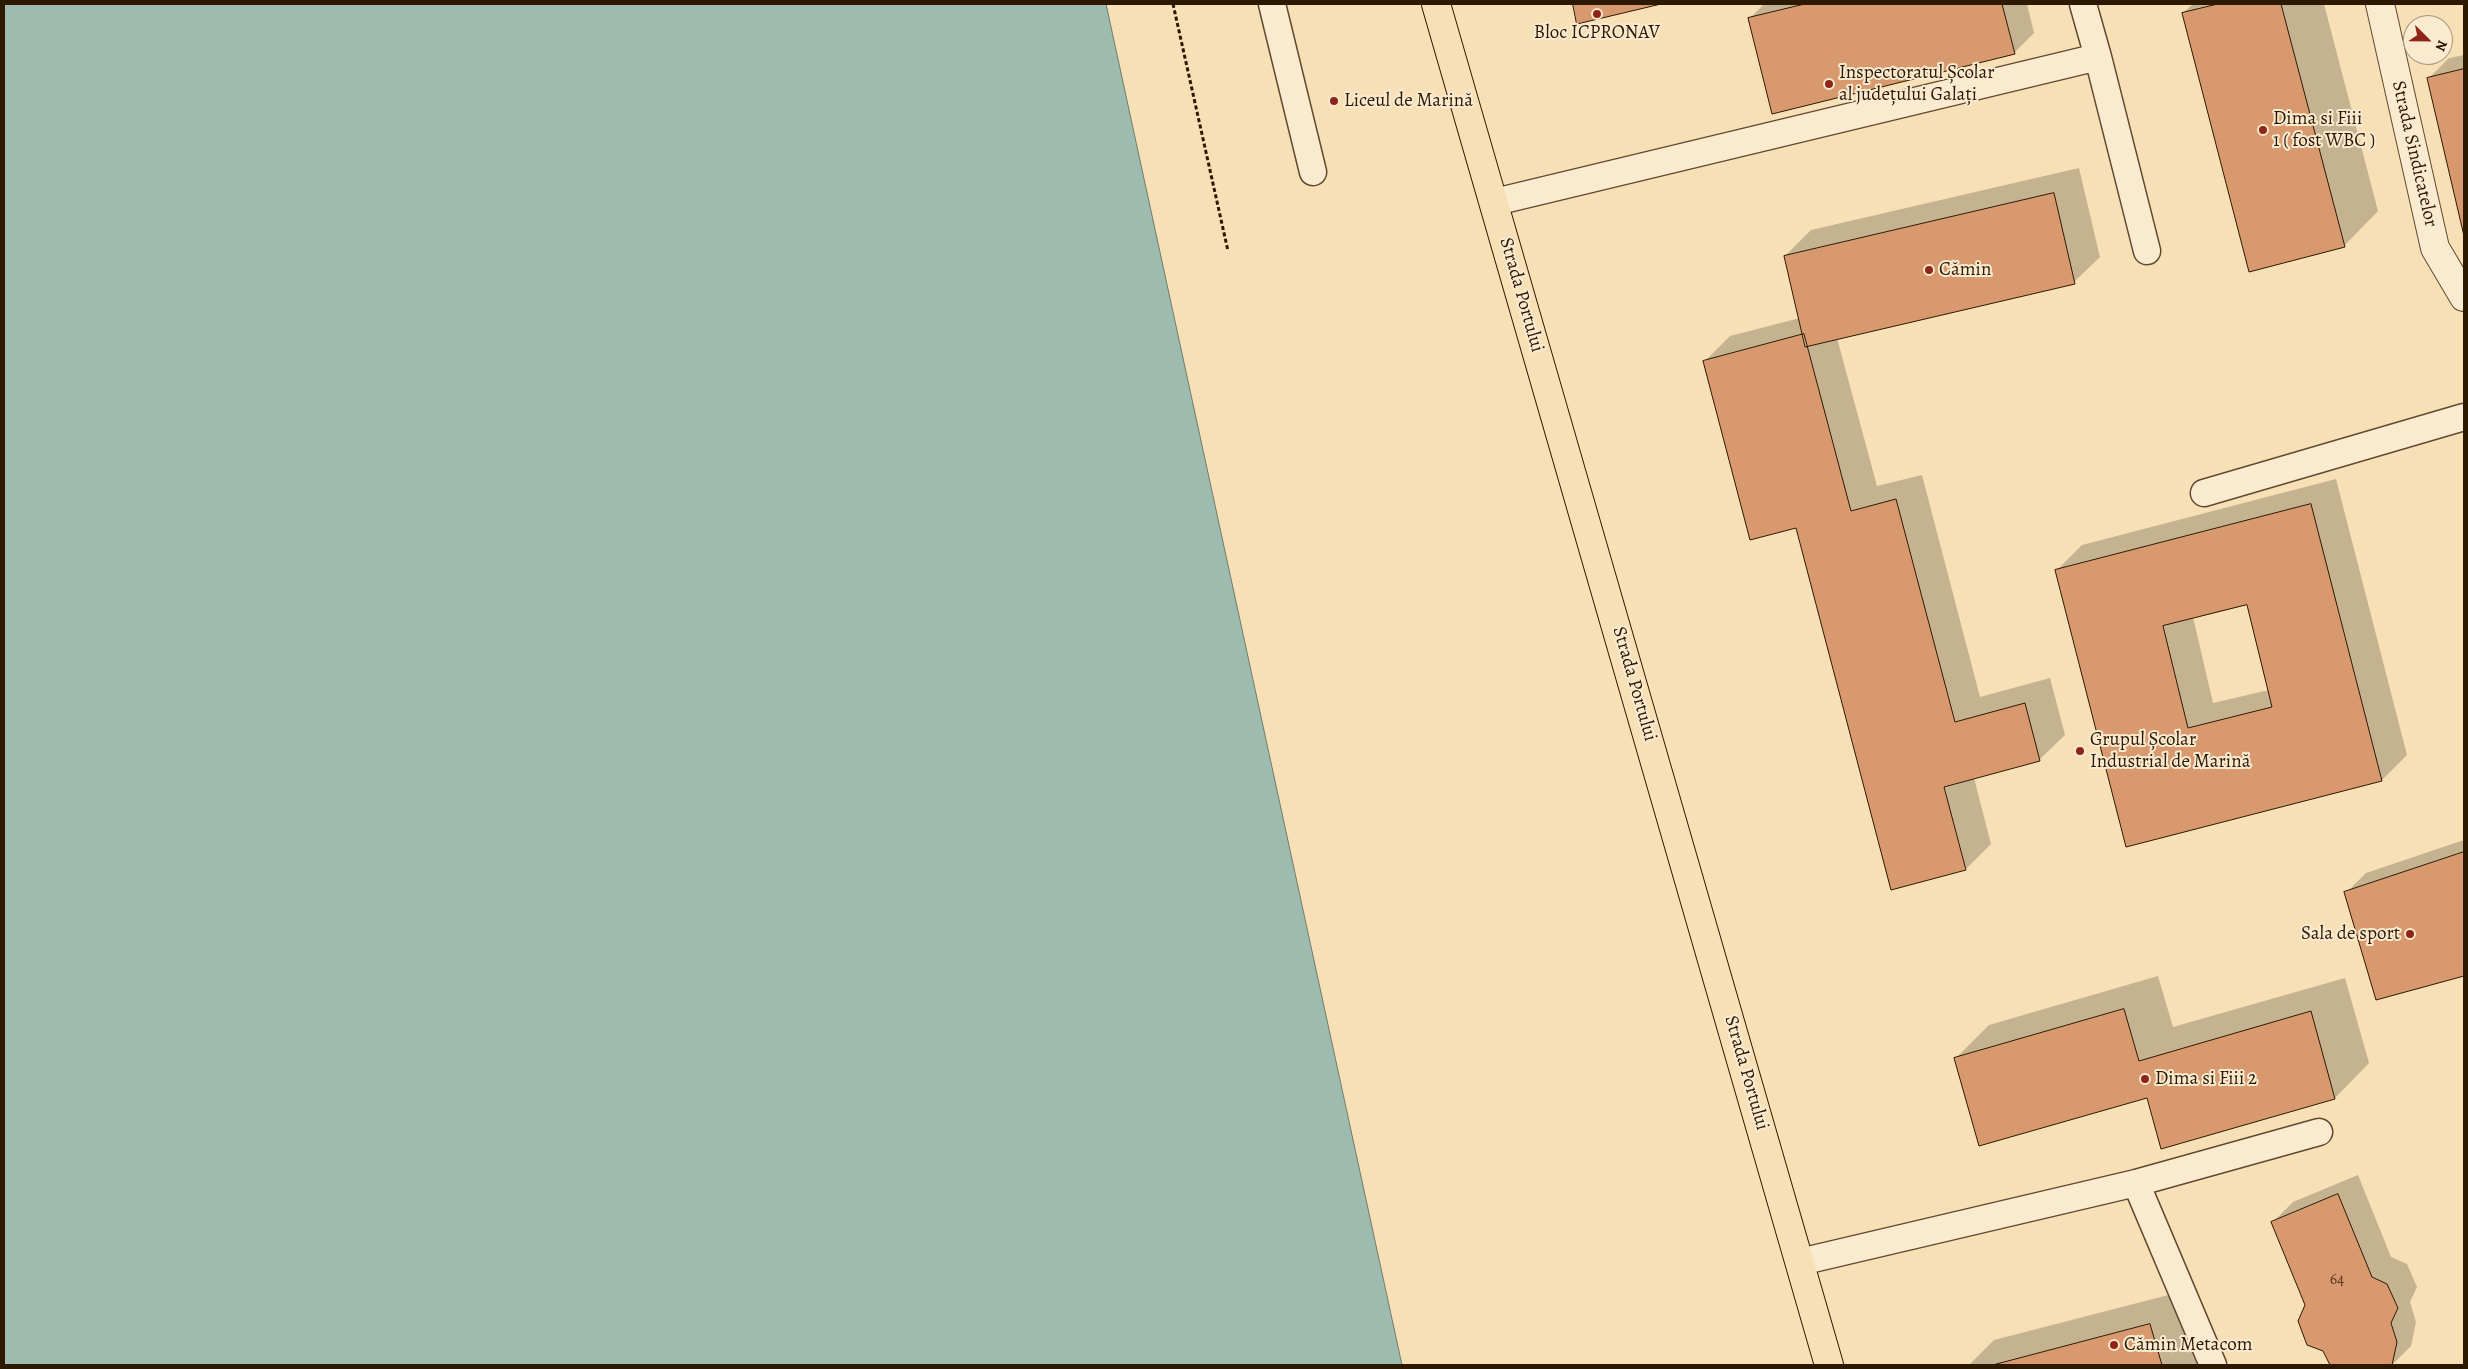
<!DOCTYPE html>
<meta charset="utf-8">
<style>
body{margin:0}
#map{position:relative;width:2468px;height:1369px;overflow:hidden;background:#f7dfb6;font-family:Alegreya,serif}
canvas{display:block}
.frame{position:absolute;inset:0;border:5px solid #2d1902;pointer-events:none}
.north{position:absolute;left:2403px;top:15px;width:50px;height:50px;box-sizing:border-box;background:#faead0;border:1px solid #a8967e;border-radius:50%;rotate:113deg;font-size:14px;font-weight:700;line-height:20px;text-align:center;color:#2d1902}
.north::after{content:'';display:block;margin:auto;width:18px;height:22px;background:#8f2418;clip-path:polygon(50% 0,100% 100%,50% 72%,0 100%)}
</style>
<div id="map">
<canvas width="2468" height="1369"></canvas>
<div class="frame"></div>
<div class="north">N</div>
</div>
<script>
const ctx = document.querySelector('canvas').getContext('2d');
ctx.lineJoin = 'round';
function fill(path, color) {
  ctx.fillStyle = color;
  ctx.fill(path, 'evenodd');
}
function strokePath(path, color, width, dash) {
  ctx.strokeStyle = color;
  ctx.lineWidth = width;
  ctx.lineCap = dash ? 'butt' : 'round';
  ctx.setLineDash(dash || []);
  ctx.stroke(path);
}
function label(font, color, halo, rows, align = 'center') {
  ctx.font = font + ' Alegreya,serif';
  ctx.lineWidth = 4;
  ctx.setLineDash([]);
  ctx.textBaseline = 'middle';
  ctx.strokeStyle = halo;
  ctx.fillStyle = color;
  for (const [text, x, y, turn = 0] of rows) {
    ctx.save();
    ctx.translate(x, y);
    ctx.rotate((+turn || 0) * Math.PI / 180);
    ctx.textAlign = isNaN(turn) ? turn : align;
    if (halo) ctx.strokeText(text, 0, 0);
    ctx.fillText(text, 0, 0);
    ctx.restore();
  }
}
const water = new Path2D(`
 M4,4H1106L1402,1365H4Z`);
fill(water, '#9dbcaf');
strokePath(water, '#707b6a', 1);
fill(new Path2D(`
 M1574,4H1656L1578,22Z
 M1764,4H2027L2034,33L2014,53L1750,18Z
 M2193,4H2324L2378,211L2344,246L2183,13Z
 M2464,55V231L2429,78L2449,58Z
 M2079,168L2100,257L2074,282L1837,338L1877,486L1922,475L1980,697L2050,678L2065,735L2039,760L1974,778L1991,844L1966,869L1797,526L1704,362L1730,336L1800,318L1785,256L1811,230Z
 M2336,479L2407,755L2382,780L2127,846L2057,570L2082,545ZM2248,604L2269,690L2213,703L2193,617Z
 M2464,840V975L2376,998L2346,893L2366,873Z
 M2158,976L2173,1027L2345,978L2369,1063L2335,1098L2148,1096L1955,1059L1989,1025Z
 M2358,1175L2391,1257L2407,1264L2417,1287L2410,1302L2416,1322L2411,1346L2392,1365H2332L2273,1222L2293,1202Z
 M2184,1291L2206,1365H1969L1994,1340Z`), '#0003');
const building = new Path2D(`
 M1573,4H1661L1577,24Z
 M1805,4H2002L2015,54L1772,114L1748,18Z
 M2218,4H2281L2345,247L2249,272L2182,13Z
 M2464,69V236L2427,78Z
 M2054,193L2075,284L1805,347L1784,256Z
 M1804,334L1851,511L1896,499L1955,722L2025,703L2040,761L1944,787L1966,870L1891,890L1796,528L1750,540L1703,361Z
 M2311,504L2382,781L2126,847L2055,570ZM2247,605L2272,707L2188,728L2163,626Z
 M2464,852V976L2376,1000L2344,892Z
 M2124,1009L2139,1061L2311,1011L2335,1099L2161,1149L2147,1098L1979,1146L1954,1058Z
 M2338,1194L2372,1277L2387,1284L2398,1308L2391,1323L2397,1342L2392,1365H2330L2323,1351L2307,1345L2298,1321L2305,1305L2271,1222Z
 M2150,1324L2162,1365H1993Z`);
fill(building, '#d8996e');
strokePath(building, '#2d1902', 1);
const service = new Path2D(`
 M1272,4L1313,172
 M2083,4L2098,57L2147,251
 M1495,202L2098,57
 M2204,493L2464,417
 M2136,1183L2213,1365
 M1800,1262L2136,1183L2319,1132`);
const tertiary = new Path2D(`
 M2380,4L2435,248L2464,297`);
const primary = new Path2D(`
 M1436,4L1829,1365`);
strokePath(service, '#604a2f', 29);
strokePath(tertiary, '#604a2f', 30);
strokePath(primary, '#2d1902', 30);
strokePath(new Path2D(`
 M1173,4L1228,251`), '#2d1902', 3, [4, 2.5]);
strokePath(service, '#faead0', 26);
strokePath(tertiary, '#faead0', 28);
strokePath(primary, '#f7dfb6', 28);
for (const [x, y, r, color] of [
 [1597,14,5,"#8f2418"],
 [1829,84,5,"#8f2418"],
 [1334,101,5,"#8f2418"],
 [2263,130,5,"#8f2418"],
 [1929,270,5,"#8f2418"],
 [2080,751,5,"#8f2418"],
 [2410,934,5,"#8f2418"],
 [2145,1079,5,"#8f2418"],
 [2114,1345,5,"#8f2418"]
]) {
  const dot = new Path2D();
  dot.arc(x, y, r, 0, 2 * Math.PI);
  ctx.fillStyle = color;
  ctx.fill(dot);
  strokePath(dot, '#faead0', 2);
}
label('16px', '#58391d', null, [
 ["64",2337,1280]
]);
label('19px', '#2d1902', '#faead0', [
 ["Bloc ICPRONAV",1597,33,"center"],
 ["Inspectoratul Școlar",1839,73],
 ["al județului Galați",1839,95],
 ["Liceul de Marină",1344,101],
 ["Dima si Fiii",2273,119],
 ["1 ( fost WBC )",2273,141],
 ["Cămin",1939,270],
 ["Grupul Școlar",2090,740],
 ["Industrial de Marină",2090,762],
 ["Sala de sport",2400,934,"right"],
 ["Dima si Fiii 2",2155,1079],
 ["Cămin Metacom",2124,1345]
], 'left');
label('19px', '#2d1902', '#faead0', [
 ["Strada Sindicatelor",2414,154,77],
 ["Strada Portului",1521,295,74],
 ["Strada Portului",1634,684,74],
 ["Strada Portului",1746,1073,74]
]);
</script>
